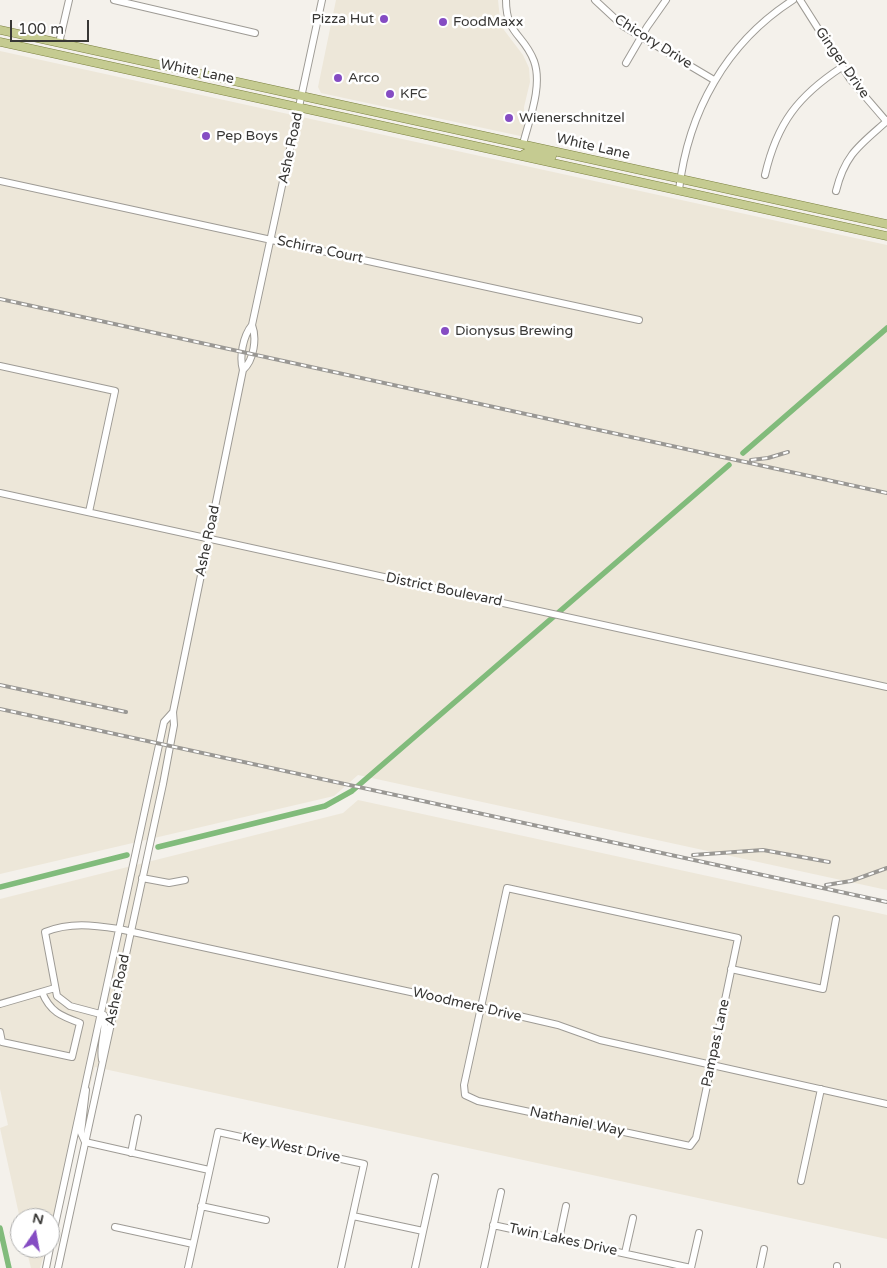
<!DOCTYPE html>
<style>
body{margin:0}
#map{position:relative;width:887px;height:1268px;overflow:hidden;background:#f4f1eb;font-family:"Varela Round",sans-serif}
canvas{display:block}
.north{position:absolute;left:10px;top:1208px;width:50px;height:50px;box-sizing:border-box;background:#fff;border:1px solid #afafae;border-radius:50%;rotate:12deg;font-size:14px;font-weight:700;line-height:20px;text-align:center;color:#383735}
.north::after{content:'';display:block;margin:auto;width:18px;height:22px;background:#854cc3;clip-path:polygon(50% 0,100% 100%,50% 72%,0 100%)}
.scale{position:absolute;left:10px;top:20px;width:79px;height:22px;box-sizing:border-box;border:2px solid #383735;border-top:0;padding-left:6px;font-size:15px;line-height:18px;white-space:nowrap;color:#383735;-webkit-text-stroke:4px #fff;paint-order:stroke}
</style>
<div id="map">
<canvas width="887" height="1268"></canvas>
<div class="north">N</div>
<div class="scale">100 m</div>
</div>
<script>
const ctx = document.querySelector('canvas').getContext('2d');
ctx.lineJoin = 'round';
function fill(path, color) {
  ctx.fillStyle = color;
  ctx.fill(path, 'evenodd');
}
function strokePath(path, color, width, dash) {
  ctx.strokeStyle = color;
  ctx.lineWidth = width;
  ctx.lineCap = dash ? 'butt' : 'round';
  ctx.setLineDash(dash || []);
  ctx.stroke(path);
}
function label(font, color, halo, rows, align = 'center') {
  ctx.font = font + ' "Varela Round",sans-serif';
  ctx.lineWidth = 5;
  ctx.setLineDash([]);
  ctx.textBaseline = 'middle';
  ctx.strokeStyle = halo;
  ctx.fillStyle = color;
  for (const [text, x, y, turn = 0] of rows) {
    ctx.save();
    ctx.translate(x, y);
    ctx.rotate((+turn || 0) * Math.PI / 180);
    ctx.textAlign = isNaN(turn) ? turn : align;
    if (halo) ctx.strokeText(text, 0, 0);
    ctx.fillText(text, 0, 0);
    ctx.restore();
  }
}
fill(new Path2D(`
 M336,0H498L500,19L504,30L523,55L529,68L530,82L524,107L525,137L321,93L318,87Z
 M0,51L887,245V890L358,775L334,796L0,874Z
 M358,800L887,915V1239L95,1067L50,1232V1218L20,1219L0,1128L8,1125L0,1089V899L343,813Z
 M26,1248H46L40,1268H31Z`), '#ede7d9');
strokePath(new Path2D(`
 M743,453L887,328
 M158,847L325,806L352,791L729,465
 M0,887L127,855
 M0,1228L9,1268`), '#81bb7b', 5.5);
const minor = new Path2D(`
 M114,0L255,33
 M506,0C506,35 524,34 534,61C543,86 529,120 523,144
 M595,0L623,26L714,80
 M800,0L850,79L887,122
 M59,43L69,0
 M626,63L647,27L666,0
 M765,175C777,123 798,96 842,67
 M0,181L639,320
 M679,190C688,112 726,43 793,0
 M836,191C845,154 860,145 887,121
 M0,366L115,391L89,512
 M243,370C254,360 257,338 252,325
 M0,493L887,687
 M142,878L169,883L185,880
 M507,888L738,938L696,1138L690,1146L478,1101L465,1095L464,1085Z
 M731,969L823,989L836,919
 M0,1004L55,988
 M0,1032L2,1042L72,1057L80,1023C61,1016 50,1012 42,992
 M102,1060C99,1045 107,1029 104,1015L70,1006L57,996L45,932C70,922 93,925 119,929L480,1007L558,1025L600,1040L887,1104
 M86,1090L81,1133L85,1142L209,1170
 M131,1153L138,1118
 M801,1181L821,1089
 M201,1206L266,1220
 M353,1216L423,1231
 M493,1225L691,1268
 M115,1227L193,1244
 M559,1239L566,1206
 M50,1248L164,722L173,712
 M625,1253L633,1218
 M46,1268L50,1248
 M58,1268L163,784L174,725L173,712L243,370C239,357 243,336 252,325L322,0
 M188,1268L218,1132L364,1164L341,1268
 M415,1268L435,1177
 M484,1268L501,1192
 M691,1268L699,1233
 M760,1268L764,1249
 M837,1268V1266`);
const major = new Path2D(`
 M0,30L887,224
 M0,42L887,236
 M524,154L528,152L552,156`);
strokePath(minor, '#9e9b95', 8);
strokePath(major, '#7b8041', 9);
strokePath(minor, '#fff', 6);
strokePath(major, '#c5cb91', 8);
const rail = new Path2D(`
 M0,299L887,493
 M751,460L768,458L788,452
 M0,685L126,712
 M0,709L887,902
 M693,855L763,850L829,862
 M826,885L851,881L887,868`);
strokePath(rail, '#9a9894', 4);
strokePath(rail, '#fff', 2, [5.5]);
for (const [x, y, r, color] of [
 [384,19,5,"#854cc3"],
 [443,22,5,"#854cc3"],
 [338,78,5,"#854cc3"],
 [390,94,5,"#854cc3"],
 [509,118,5,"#854cc3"],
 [206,136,5,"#854cc3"],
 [445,331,5,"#854cc3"]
]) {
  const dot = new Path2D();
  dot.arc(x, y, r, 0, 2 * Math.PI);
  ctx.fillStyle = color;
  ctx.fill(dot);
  strokePath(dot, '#fff', 2);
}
label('14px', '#383735', '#fff', [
 ["Pizza Hut",374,19,"right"],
 ["FoodMaxx",453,22],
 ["Arco",348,78],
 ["KFC",400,94],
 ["Wienerschnitzel",519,118],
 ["Pep Boys",216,136],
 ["Dionysus Brewing",455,331]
], 'left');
label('14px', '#383735', '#fff', [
 ["Chicory Drive",653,42,32],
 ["Ginger Drive",842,63,55],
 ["White Lane",197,72,12],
 ["White Lane",593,147,13],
 ["Ashe Road",291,148,-78],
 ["Schirra Court",320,250,12],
 ["Ashe Road",208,541,-78],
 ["District Boulevard",444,590,12],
 ["Ashe Road",118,990,-78],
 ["Woodmere Drive",467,1005,13],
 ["Pampas Lane",716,1043,-78],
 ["Nathaniel Way",577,1122,12],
 ["Key West Drive",291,1148,12],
 ["Twin Lakes Drive",563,1240,12]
]);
</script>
